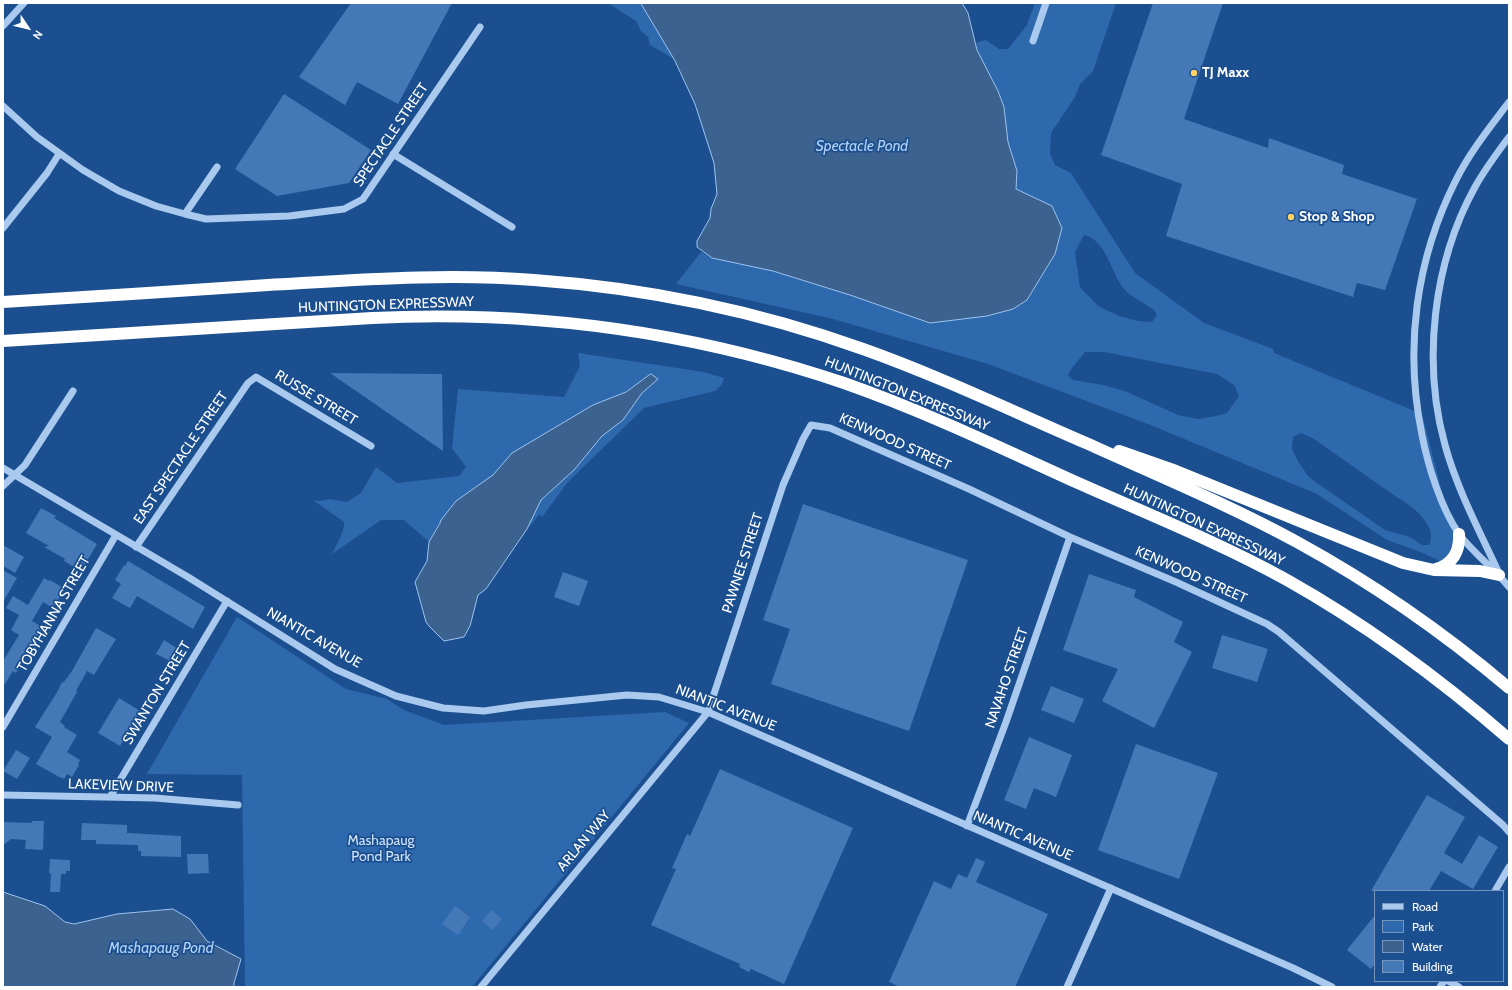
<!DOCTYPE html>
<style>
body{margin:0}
#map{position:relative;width:1512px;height:990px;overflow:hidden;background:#1b4f8f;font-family:Cabin,sans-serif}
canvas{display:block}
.frame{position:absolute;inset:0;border:4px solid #fff;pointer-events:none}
.legend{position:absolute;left:1374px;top:890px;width:130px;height:92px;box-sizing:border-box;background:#1b4f8f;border:1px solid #7695bc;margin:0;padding:5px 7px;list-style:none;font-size:12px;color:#fff}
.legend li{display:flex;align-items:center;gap:8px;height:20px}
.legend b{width:20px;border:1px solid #7695bc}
.north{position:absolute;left:8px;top:8px;width:40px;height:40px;-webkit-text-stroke:3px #1b4f8f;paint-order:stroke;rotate:125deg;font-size:11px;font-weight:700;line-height:16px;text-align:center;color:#fff}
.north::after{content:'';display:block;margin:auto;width:14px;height:18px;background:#fff;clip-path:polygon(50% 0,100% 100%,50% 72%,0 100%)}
</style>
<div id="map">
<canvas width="1512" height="990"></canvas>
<div class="frame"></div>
<ul class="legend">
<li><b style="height:5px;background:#a9c9ee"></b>Road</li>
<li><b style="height:11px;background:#2e69ad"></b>Park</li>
<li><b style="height:11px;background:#3c6290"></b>Water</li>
<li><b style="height:11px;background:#4478b7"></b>Building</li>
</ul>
<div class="north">N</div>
</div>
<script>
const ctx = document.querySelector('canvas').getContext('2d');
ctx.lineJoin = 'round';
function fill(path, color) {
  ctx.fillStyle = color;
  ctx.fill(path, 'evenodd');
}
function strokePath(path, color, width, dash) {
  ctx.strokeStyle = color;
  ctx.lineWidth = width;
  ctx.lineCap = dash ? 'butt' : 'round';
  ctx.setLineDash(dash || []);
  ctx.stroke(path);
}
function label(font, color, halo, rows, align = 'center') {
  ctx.font = font + ' Cabin,sans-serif';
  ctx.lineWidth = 3.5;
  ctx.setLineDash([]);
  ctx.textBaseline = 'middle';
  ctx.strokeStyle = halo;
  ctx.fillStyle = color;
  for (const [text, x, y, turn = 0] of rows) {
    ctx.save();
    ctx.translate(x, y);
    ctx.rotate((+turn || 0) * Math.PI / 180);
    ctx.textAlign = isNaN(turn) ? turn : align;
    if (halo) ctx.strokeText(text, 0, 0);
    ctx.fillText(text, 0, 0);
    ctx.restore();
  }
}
fill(new Path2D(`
 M608,3H641L674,59L650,45L648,37L641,31L636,21Z
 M1035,3H1116L1093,71L1080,84L1075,97L1051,133L1050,154L1055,165L1071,173L1135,273L1204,323L1273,349L1274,353L1422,414L1445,504L1466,542C1462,555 1461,560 1448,565L1423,553L1387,540L1317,494L1153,426L988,364L833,319L676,284L701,252L712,258L773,271L850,295L1027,300L1055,254L1062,228L1052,206L1016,189L1017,171L1008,142L1004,107L998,91L977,50L976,43L986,40L999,49H1008L1027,25ZM1084,235C1107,240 1110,272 1124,289C1130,296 1146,304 1154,310L1157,315L1152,322L1138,321L1119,316L1098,306L1080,287L1075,252ZM1085,352H1104L1217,374L1234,385L1239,396L1227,413L1216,416L1198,419L1178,415L1125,391L1103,385L1073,380L1068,375L1072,368ZM1301,433L1314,439L1398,498C1412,505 1439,527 1429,545H1422L1410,537L1385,530L1317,483L1308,476L1298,461L1292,449L1293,437Z
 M578,353L704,372L724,378L722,384L715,391L644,408L567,483L542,517L540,514L527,529L541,500L574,470L602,436L623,420L642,392L658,379L650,374L626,392L593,405L512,453L493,475L456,501L440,524L439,523L429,542L404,520H381L332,554C335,547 346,529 344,522L313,500L320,501L330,499L347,502L361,493L376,467L397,483L459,476L466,467L452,448L458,389L564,397L580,366Z
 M237,617L346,689L387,699L404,710L444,725L665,712L689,723L472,987H245L242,775L147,774Z`), '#2e69ad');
const water = new Path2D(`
 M641,3H962L968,13L977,50L998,91L1004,107L1008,142L1017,171L1016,189L1052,206L1062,228L1055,254L1027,300L1013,309L987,316L930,323L850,295L773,271L712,258L697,247V241L710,218L711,209L717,194L714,163L695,104L675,61Z
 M651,374L658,379L642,393L623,420L602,436L574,470L541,500L527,529L486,589L478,595L470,626L464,637L444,641L430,627L426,622L415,582L427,561L429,542L440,523L441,520L456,501L493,475L512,453L593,405L626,392Z
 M3,892L45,906L65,922L74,924L117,914L173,909L190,919L207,941L241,959L234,983V987H3Z`);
fill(water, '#3c6290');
strokePath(water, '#9cc4f0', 1);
fill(new Path2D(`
 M351,3H452L398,104L357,82L345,105L299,77Z
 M1153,3H1223L1184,119L1268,148L1269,138L1344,165L1342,174L1417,199L1385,290L1357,283L1353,297L1166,236L1182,184L1101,155Z
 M284,94L371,150L349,183L277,196L235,169Z
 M330,373L442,374L443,451Z
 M803,504L968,560L909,731L771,684L790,629L763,620Z
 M41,508L56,516L54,518L97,544L81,571L64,561L65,559L44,547L49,546L26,533Z
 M3,545L24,557L15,573L3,566Z
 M128,561L205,607L193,629L137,596L130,608L112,598L121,584L115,580L124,565L125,566Z
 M3,570L17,578L3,602Z
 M563,572L588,581L579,606L554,597Z
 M1089,574L1136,590L1134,597L1183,622L1174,642L1192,652L1154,728L1102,701L1118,669L1063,650Z
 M44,578L49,581L50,580L65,589L53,608L43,602L32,621L44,628L16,673L13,671L3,687V661L19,635L11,630L19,615L6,608L13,596L28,605Z
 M96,628L116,639L94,675L87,671L76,691L77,692L60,722L65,726L64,727L77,735L67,752L80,760L78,764L79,765L72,777L67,774L64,779L61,777V778L36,764L52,737L35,727L56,694L62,682L63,683L72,671Z
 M1222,635L1268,649L1257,682L1212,668Z
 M164,640L183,652L177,664L156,654Z
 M1051,686L1084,699L1074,723L1041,710Z
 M119,698L140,711L120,746L98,733Z
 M1029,737L1072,755L1056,797L1034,788L1026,809L1004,800Z
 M1136,744L1218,773L1179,879L1098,850Z
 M16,750L30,758L17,779L3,771Z
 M720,769L853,828L784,984L751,969L749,972L739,967L740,964L651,925L676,869L672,868L687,834L690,836Z
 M1427,795L1465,817L1444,853L1462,864L1479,835L1498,847L1473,889L1441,871L1429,891H1371Z
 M32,821H44L43,850L25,849L26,840L11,839L3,845V822L32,823Z
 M82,823L127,825V833L181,836V857L141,856V851H138V845L96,844V840H81Z
 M187,854H208L209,873L188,874Z
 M976,858L985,862L976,882L1048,914L1015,987H900L889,982L934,881L951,889L958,874L967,878Z
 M50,859L70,860V871H66V874H61L60,892H50L51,874L49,873Z
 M455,906L470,917L458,935L442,924Z
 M491,910L502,919L493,930L482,921Z
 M1375,915V964L1371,969L1347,950Z`), '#4478b7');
strokePath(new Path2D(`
 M3,26L24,3
 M1033,41L1046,3
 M1509,102C1490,127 1470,152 1456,180C1416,259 1404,348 1422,435C1428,466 1441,508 1459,534C1473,553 1494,568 1509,587
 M3,106L37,137L83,170L119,191L156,206L185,214L206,219L289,216L344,209L363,199L480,27
 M393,154L512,227
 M185,214L217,167
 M3,228L47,173L59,154
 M3,468L188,577L335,669L396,696L443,708L484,711L526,705L627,695L659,697L708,712L1293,968L1332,987
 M3,486L25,465L73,391
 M136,547L248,383L256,377L371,446
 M1498,571C1479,530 1457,489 1445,445C1422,362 1433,263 1475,187C1485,169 1497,153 1509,137
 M3,727L116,535
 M3,795L155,798L238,805
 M110,797L227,601
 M967,826L1006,722L1070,537
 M1495,891L1509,867
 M1448,981L1459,987
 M481,987L708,712L783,485L803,439L811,425L830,428L969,489L1070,537L1176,582L1267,624L1279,632L1503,825L1509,832
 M1067,987L1111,888
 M1440,987L1444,981`), '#a9c9ee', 7);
strokePath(new Path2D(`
 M3,302C91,297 180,291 268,285C357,280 445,273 534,280C646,288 757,311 863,349C939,376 1012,411 1086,443C1157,475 1229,505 1297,542C1372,583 1444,633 1509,688
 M3,341L372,318C534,310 690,331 844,383C924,411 1001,448 1078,483C1148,514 1220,543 1287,580C1367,625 1440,679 1509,739
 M1119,451L1176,471L1403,563L1434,570L1480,571L1499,575
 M1436,569C1453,564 1460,551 1459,534`), '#fff', 12);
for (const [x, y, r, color] of [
 [1194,73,4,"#ffd166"],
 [1291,217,4,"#ffd166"]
]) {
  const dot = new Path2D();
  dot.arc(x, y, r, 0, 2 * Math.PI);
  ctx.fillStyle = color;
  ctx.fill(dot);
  strokePath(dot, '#1b4f8f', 1.5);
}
label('bold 14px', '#fff', '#1b4f8f', [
 ["TJ Maxx",1202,73],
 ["Stop & Shop",1299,217]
], 'left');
label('14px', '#fff', '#1b4f8f', [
 ["SPECTACLE STREET",391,135,-56],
 ["HUNTINGTON EXPRESSWAY",386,305,-2],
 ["HUNTINGTON EXPRESSWAY",907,394,22],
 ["RUSSE STREET",316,398,31],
 ["KENWOOD STREET",895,442,24],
 ["EAST SPECTACLE STREET",181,458,-56],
 ["HUNTINGTON EXPRESSWAY",1204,525,25],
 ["PAWNEE STREET",743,563,-72],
 ["KENWOOD STREET",1191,575,24],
 ["TOBYHANNA STREET",54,614,-60],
 ["NIANTIC AVENUE",314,638,30],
 ["NAVAHO STREET",1007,678,-71],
 ["SWANTON STREET",157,693,-59],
 ["NIANTIC AVENUE",726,708,21],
 ["LAKEVIEW DRIVE",121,786,2],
 ["NIANTIC AVENUE",1023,836,23],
 ["ARLAN WAY",584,841,-50]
]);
label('14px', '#cfe3fa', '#1b4f8f', [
 ["Mashapaug",381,841],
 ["Pond Park",381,857]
]);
label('italic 15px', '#b5d3f5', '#1b4f8f', [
 ["Spectacle Pond",862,147],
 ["Mashapaug Pond",161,949]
]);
</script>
